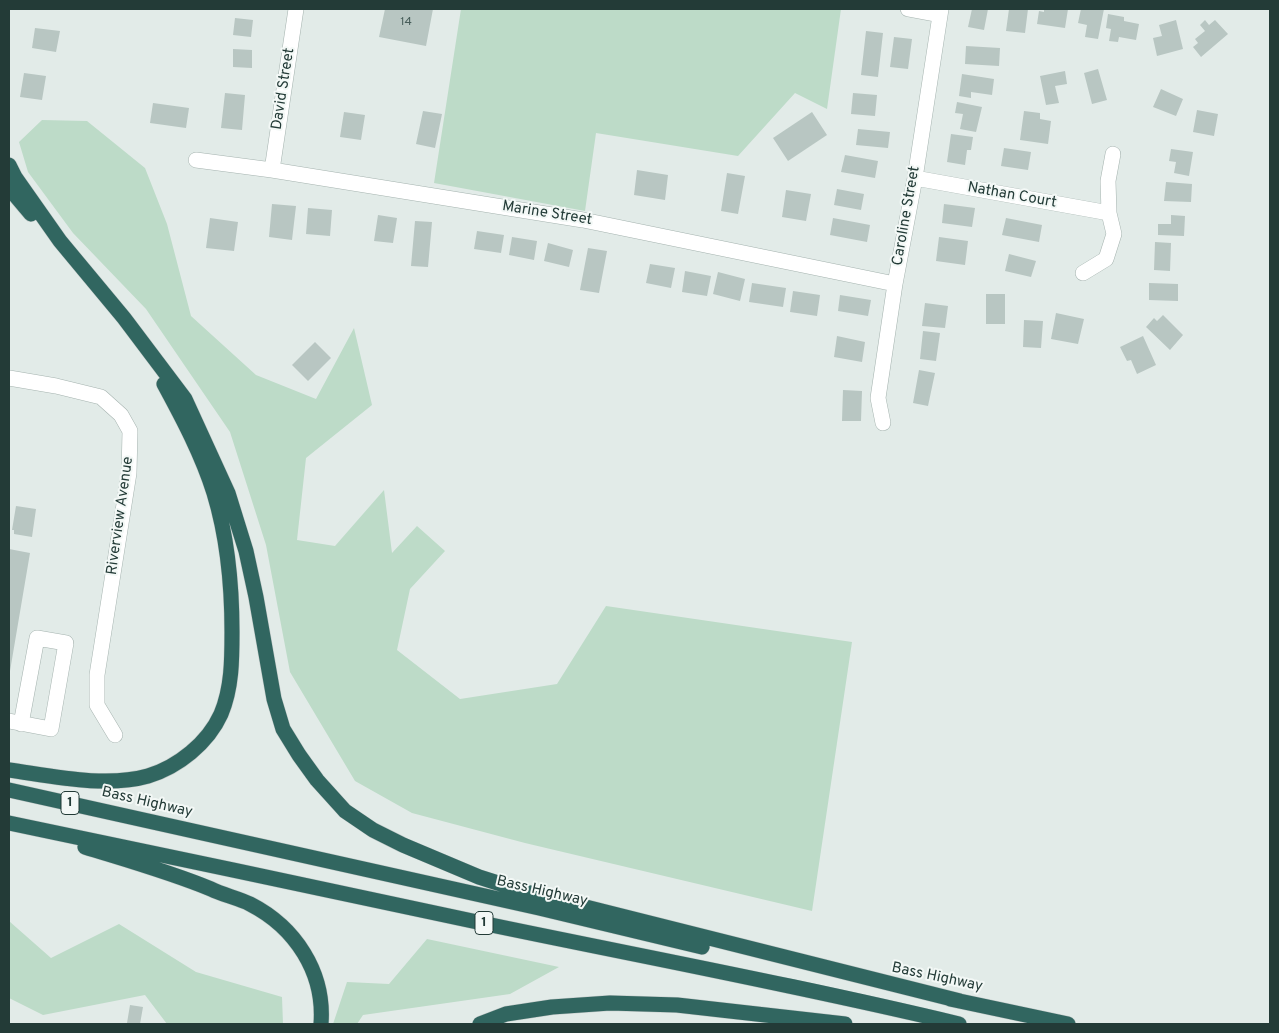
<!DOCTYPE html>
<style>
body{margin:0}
#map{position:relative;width:1279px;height:1033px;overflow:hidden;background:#e2ebe8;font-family:Overpass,sans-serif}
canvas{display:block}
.frame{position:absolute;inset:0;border:10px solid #233b37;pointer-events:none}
</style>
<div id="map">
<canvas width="1279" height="1033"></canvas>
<div class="frame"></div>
</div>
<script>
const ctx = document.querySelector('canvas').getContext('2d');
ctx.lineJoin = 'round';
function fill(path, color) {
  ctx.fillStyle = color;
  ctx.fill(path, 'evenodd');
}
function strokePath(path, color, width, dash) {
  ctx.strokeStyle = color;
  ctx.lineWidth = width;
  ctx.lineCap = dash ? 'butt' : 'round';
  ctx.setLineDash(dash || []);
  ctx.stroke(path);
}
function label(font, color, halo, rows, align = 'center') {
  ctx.font = font + ' Overpass,sans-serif';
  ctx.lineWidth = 4;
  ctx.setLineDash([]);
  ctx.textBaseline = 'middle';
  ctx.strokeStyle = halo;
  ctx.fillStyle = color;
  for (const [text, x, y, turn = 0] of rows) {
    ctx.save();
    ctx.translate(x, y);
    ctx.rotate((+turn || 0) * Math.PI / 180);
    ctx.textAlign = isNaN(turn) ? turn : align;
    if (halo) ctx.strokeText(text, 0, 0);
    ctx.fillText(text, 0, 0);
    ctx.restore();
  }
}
fill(new Path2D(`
 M461,9H841L827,109L795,93L738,156L596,133L585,211L434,183Z
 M42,120L87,121L145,168L167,224L191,316L256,375L316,399L354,328L372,405L306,458L297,540L335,546L384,490L392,553L417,526L445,551L410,589L397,650L460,699L557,684L606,606L852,642L812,911L525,843L412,813L355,781L290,672L266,545L230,432L146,309L73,233L28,172L19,142Z
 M9,921L51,958L119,924L196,972L282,997L283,1024H167L145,995L43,1015L9,998Z
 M427,939L559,967L510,994L363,1015L357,1024H333L347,982L389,984Z`), '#bddbc8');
fill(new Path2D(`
 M385,9H433L426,46L379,37Z
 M972,9H988L984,30L968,27Z
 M1009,9H1028L1025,33L1006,31Z
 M1044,9H1068L1065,28L1037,24L1039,11L1044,12Z
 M1081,9H1104L1098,39L1085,37L1087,25L1078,23Z
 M1108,14L1124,17V21L1139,24L1136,40L1119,37L1118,42L1109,41L1111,29L1106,28Z
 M235,18L253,20L251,37L233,35Z
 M1176,20L1183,49L1157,56L1153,38L1162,36L1159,25Z
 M1205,20L1209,25L1215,20L1228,34L1201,57L1193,47L1198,43L1195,39L1205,31L1200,25Z
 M35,28L60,31L56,52L32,48Z
 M866,31L883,33L878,77L861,75Z
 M894,37L912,39L908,69L890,67Z
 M966,46L1000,48L999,66L965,64Z
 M233,49L252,50V68L233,67Z
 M1098,69L1107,100L1092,104L1084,73Z
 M1065,71L1067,84L1055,86L1059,103L1046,105L1040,76Z
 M24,73L46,76L42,100L20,97Z
 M962,74L994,79L992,95L971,92V98L959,96Z
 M1161,89L1183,99L1176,116L1153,107Z
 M225,93L245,95L242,130L221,128Z
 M853,93L877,95L875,116L851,114Z
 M957,102L982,107L976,132L960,129L963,114L955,113Z
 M153,103L189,108L186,128L150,123Z
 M1197,110L1218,114L1214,136L1193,132Z
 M423,111L442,114L435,148L416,144Z
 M1024,111L1040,113V119L1051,121L1048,144L1020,140Z
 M344,112L365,115L361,140L340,137Z
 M812,112L827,135L788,161L773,138Z
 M858,129L890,132L888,148L856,145Z
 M951,134L973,137L971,150H967L965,165L947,162Z
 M1004,148L1031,152L1028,170L1001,166Z
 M1171,149L1193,152L1189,176L1174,173L1176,162L1169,161Z
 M845,155L878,161L875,178L841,172Z
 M637,170L668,175L665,200L634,195Z
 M727,173L745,176L738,214L721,211Z
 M1166,182L1192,184L1191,202L1164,201Z
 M837,189L864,194L861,210L834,205Z
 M786,190L811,194L806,221L782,217Z
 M272,204L296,206L292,240L269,237Z
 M944,204L975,208L972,227L942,223Z
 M308,208L332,210L330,236L306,234Z
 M378,215L397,218L393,243L374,241Z
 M1171,215L1185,216L1184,236L1158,235V224H1171Z
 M210,218L238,222L234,251L206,248Z
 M833,218L870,225L867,242L830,235Z
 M1006,218L1042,225L1039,242L1002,235Z
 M415,221L432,222L428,267L411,266Z
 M477,231L504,235L501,253L474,249Z
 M512,237L537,241L534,260L509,255Z
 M939,237L968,241L965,265L936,261Z
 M1155,242L1171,243L1170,271L1154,270Z
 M548,243L573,250L569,267L544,261Z
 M588,248L607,251L599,293L580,290Z
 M1009,254L1036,261L1031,277L1005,271Z
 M650,264L675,268L671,288L646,283Z
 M685,271L711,276L707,296L682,292Z
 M718,272L745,279L740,301L713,294Z
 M752,283L786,288L783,307L749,302Z
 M1149,283L1178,284V301L1149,300Z
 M793,291L820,295L817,316L790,312Z
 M986,294H1005V324H986Z
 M840,295L871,300L868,316L838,311Z
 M925,303L948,306L945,328L922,326Z
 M1056,313L1084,319L1078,344L1051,339Z
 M1163,315L1183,335L1170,350L1146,327L1154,318L1157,321Z
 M1024,320L1043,321L1041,348L1023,347Z
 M923,331L940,333L936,361L920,359Z
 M837,336L865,342L862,362L834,357Z
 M1143,336L1156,365L1137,374L1131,360L1127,361L1120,347Z
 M315,342L331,358L308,381L292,365Z
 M919,370L935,373L928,406L913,403Z
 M843,390L862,391L861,421H842Z
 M16,506L36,509L32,537L14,534V530H12Z
 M9,549L30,553L10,671H9Z
 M130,1005L143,1007L140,1024L127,1023Z`), '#b8c6c2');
const minor = new Path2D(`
 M908,9L940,15
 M196,160L272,170L583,220L895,284
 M272,170L296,9
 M915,178L1109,213
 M1083,273L1106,259L1114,234L1109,213L1108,181L1113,154
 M9,378L56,386L101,397L121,415L130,431L129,473L97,675V705L115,735
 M883,423L878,398L895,284L915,178L941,9
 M9,721L51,729L66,643L37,638L21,724`);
const highway = new Path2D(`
 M9,165L15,177L60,241L124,318L185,399L228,493L246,551L256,597L274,699L283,729L299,755L317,780L345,811L373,830L403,845L479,877L526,892L960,1001
 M9,188L31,214
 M9,770C52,776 106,788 148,776C178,767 208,743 221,714C232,688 232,659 232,632C232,584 228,539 214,493C202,455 183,419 164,384
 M9,790L539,908L702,947
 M9,823C172,856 333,892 496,926C650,958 805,987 959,1024
 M85,847C127,860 170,872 211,889C223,895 238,898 250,904C295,927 325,972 321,1024
 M950,999L1068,1024
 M480,1024L506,1014L552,1007L610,1003L677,1005L845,1024`);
strokePath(minor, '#a5b3af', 16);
strokePath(highway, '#c1c8c7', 16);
strokePath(minor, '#fff', 15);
strokePath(highway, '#316660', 15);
label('12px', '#485e5a', null, [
 ["14",406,23]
]);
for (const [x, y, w] of [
 [70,803,18],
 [484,923,18]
]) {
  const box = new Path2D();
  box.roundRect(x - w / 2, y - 11.5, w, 23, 4);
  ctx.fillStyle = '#f3f8f6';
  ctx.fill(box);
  strokePath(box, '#233b37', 1);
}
label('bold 14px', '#233b37', null, [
 ["1",70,803],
 ["1",484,923]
]);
label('15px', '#233b37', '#f3f8f6', [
 ["David Street",284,89,-81],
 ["Nathan Court",1012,196,10],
 ["Marine Street",547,214,9],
 ["Caroline Street",907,216,-80],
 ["Riverview Avenue",121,516,-82],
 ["Bass Highway",147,803,13],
 ["Bass Highway",542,892,13],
 ["Bass Highway",937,978,12]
]);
</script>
